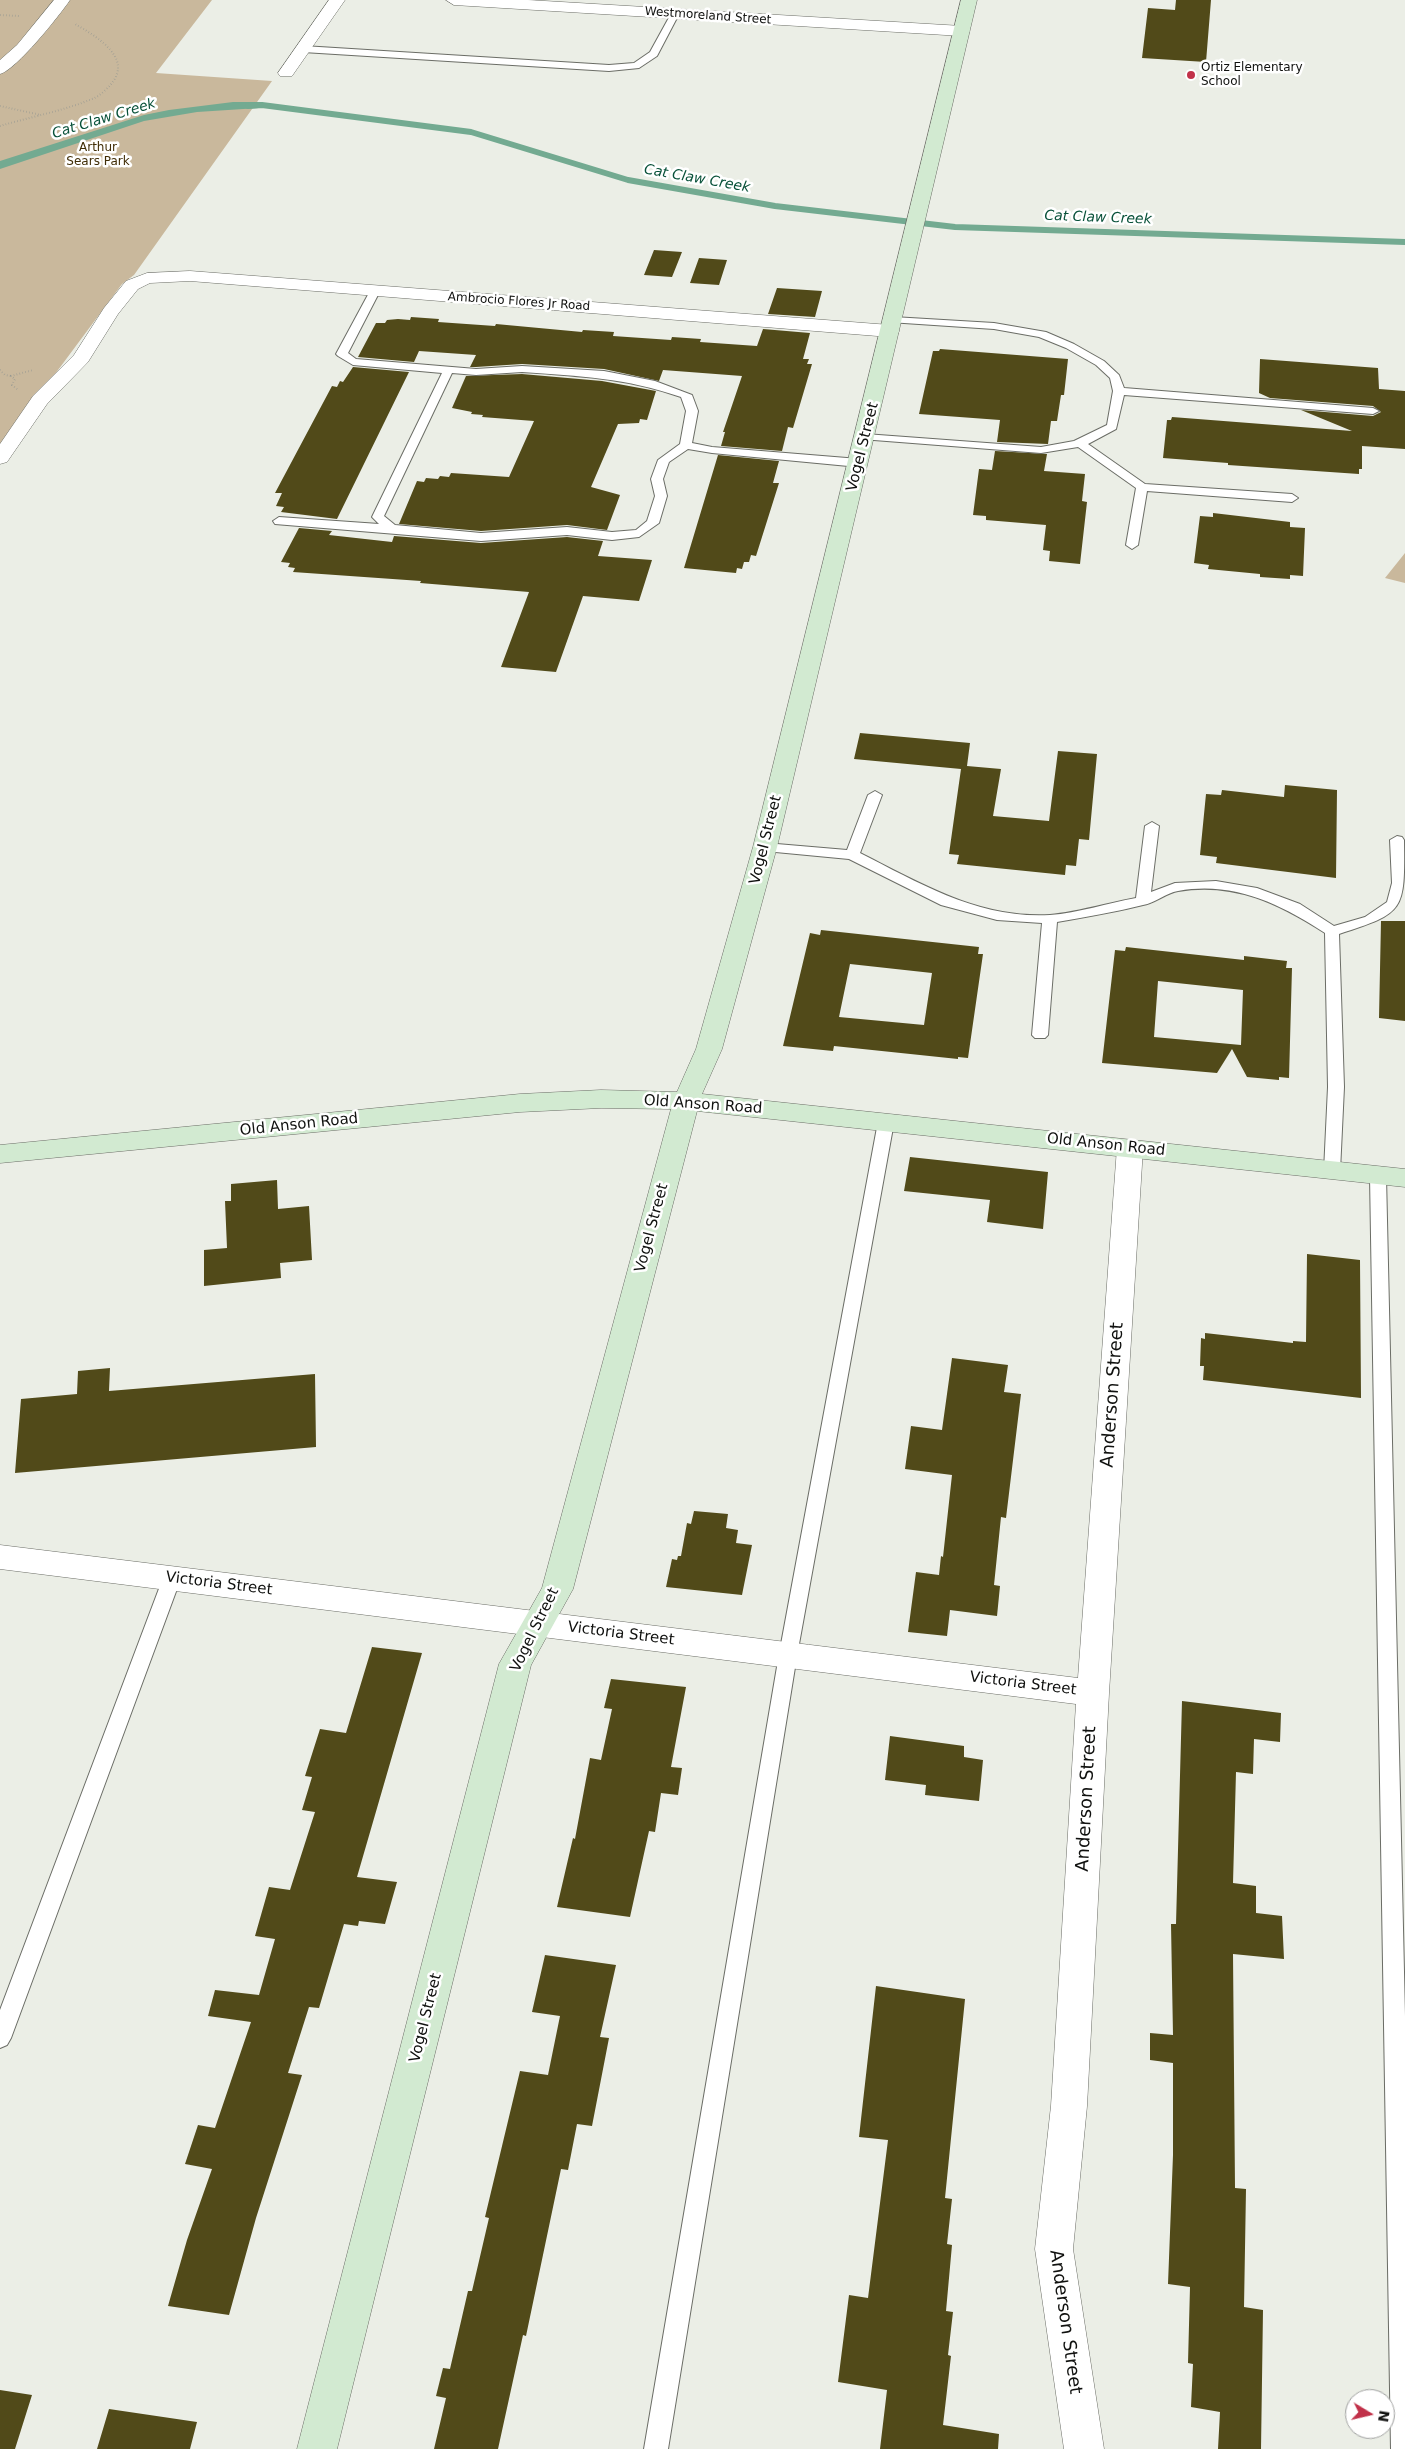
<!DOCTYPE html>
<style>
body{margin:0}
#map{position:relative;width:1405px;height:2449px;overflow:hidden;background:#ebeee6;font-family:"DejaVu Sans",sans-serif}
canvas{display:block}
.north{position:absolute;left:1345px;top:2389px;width:50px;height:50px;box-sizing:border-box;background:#fff;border:1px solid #9fa09f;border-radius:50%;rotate:99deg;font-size:14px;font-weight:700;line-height:20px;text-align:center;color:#10110f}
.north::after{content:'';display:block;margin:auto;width:18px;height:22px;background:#c13149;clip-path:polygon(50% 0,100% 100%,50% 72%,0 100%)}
</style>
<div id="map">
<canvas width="1405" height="2449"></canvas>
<div class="north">N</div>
</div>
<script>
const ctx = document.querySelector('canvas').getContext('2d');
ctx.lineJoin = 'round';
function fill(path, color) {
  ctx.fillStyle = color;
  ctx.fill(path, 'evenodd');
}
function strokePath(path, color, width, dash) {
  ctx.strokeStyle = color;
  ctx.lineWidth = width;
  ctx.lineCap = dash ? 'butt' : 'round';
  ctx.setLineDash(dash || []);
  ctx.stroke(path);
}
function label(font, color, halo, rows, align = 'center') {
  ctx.font = font + ' "DejaVu Sans",sans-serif';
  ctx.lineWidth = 5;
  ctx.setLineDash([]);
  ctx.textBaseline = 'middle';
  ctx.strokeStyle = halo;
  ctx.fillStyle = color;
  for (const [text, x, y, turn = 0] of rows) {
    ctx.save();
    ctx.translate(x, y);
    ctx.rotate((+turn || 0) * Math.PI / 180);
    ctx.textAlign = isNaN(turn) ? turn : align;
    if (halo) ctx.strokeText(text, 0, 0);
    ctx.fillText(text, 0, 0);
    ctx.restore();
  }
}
fill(new Path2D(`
 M0,0H212L156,73L272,81L134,275L122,284L0,448Z
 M1405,553V583L1385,578Z`), '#c9b89c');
fill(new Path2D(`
 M233,102H263L259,108L197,112L144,121L0,169V161L144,115L169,110Z`), '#73aa91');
strokePath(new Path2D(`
 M248,106L262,105L471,132L628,180L775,206L955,227L1405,242`), '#73aa91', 6);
fill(new Path2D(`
 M1176,0H1211L1206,62L1142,58L1148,8L1175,10Z
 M654,250L682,252L672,277L644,275Z
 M699,258L727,260L719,285L690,283Z
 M777,288L822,291L815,317L768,314Z
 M411,317L439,319L438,322L495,326L496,324L582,332L583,330L614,332L613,336L671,340L672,337L701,339L700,342L757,346L763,329L810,333L803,359H809L807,364H812L793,428L788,427L782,451L721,446L725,432H723L742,376L663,370L659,381L604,369L522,364L476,367H470L476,355L419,351L414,362L358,357L376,323H385L387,320L398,319L410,320Z
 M940,349L1068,359L1064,395H1061L1057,421H1051L1048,444L997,442L1000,420L919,414L933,351H939Z
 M1260,359L1378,368L1379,389L1405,391V449L1362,446V469H1359V474L1228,465V463L1163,458L1167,420H1171L1172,417L1352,431L1301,410L1373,416L1381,412L1373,406L1270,398L1259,393Z
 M353,367L409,372L337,519L281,512L284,507L276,506L282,493H275L332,386L337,387L340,381L343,382Z
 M522,374L602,381L656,391L647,420L640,419L639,423L618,424L591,487L620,495L607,530L567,525L481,531L399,524L417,481L424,482L426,478L438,479L440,476L449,477L451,473L509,477L534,421L482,417L483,415L471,414L472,412L452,408L466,376Z
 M995,451L1047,454L1044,471L1085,474L1082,501L1087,502L1080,564L1049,561L1050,551L1043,550L1046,525L986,520V516L973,515L979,469L992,470Z
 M718,455L779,461L773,483H779L756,556L751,555L749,562H744L742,569L737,568L736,573L684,568Z
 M1213,513L1290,522V527L1305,528L1303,576L1290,575V579L1260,577V574L1208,569L1209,565L1194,563L1200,516L1213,517Z
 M299,528L332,531L329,535L392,542L394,536L481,543L567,537L603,541L598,556L652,560L639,601L583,596L556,672L501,667L529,592L420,583L421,581L293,572L295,568L288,567L290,563L281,562Z
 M860,733L970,743L967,766L1001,769L993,816L1049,821L1058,751L1097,754L1089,840L1079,839L1076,866L1066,865L1065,875L957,864L959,855L949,854L961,769L854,759Z
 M1285,785L1337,790L1336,878L1216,863L1217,857L1200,855L1206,794L1221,795L1222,790L1284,797Z
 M1381,921H1405V1021L1379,1018Z
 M821,930L979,947L978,954H983L968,1058L958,1057V1059L834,1046L833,1051L783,1046L810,933L820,935ZM850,964L932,973L924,1025L839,1017Z
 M1126,947L1244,960V956L1287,961L1286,968H1292L1289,1078L1279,1077V1080L1247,1077L1232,1049L1217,1073L1102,1063L1115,950L1125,951ZM1158,981L1243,990L1241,1045L1154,1037Z
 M910,1157L1048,1172L1043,1229L987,1222L990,1200L904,1191Z
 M277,1180L278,1209L309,1206L312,1260L280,1263L281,1278L204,1286V1250L227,1248L225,1201H231V1184Z
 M1307,1254L1360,1260L1361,1398L1203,1380L1204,1366H1200L1201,1338L1205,1339V1333L1293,1343V1341L1306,1342Z
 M952,1358L1008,1365L1004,1392L1021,1394L1006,1518L1001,1517L994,1585L1000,1586L997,1616L950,1610L947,1636L908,1632L916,1572L939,1575L941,1556L943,1557L952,1475L905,1469L911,1426L942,1430Z
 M110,1368L109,1391L315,1374L316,1447L15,1473L21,1399L77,1394L78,1371Z
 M694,1511L728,1514L726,1528L738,1530L736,1543L752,1545L742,1595L666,1587L672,1559L677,1560L678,1556H681L687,1523L691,1524Z
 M372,1647L422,1653L357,1877L397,1882L385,1924L359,1921L358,1926L344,1924L319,2008L309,2007L288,2073L302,2075L256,2218L229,2315L168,2306L187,2240L212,2169L185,2164L198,2125L215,2128L251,2022L208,2016L215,1990L259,1995L275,1939L255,1936L269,1887L290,1890L315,1812L302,1810L312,1777L305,1776L320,1729L346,1733Z
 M611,1679L686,1687L671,1767L682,1768L678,1795L661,1793L655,1832L649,1831L630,1917L557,1907L573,1838L575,1839L590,1758L601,1760L612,1709L604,1708Z
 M1182,1701L1281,1713L1280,1742L1254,1739L1253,1774L1236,1772L1233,1883L1256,1886V1913L1282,1916L1284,1959L1233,1954L1235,2188L1246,2189L1244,2307L1263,2310L1261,2449H1218L1220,2412L1191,2407L1193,2364L1188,2363L1190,2287L1168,2284L1173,2155V2063L1150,2060V2033L1173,2035L1171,1924H1176Z
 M890,1736L964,1746V1757L983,1760L979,1801L925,1795L926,1785L885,1780Z
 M545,1955L616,1965L600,2037L609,2038L592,2126L577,2124L568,2170L561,2169L526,2336L523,2335L498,2449H434L446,2398L436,2396L443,2368L450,2369L468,2291H472L489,2218L485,2217L520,2071L548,2075L560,2016L532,2012Z
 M876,1986L965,1999L945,2198L952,2199L947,2244L952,2245L946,2311L953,2312L948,2355L951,2356L943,2425L999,2434L998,2449H880L887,2390L838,2382L849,2295L868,2298L888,2140L859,2137Z
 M0,2390L32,2395L15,2449H0Z
 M109,2409L197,2422L190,2449H97Z`), '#514a19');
const lane = new Path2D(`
 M672,12L679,14L657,56L639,68L609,71L303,52L298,49L303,46L609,65L634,63L650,52Z
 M375,288L380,291L348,353L356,359L476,369L522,366L604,371L655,381L692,395L698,411L692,443L712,447L859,459L865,463L859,467L712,453L688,449L669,462L663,479L667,496L659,523L639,537L612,540L567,535L481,541L275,524L273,521L279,517L379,524L372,517L442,373L353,365L338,356L336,354L370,291ZM522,372C580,376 626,378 681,397L686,411L680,444L658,460L651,479L655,496L647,521L636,530L612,532L567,527L481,533L395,525L384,516L452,373L476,375Z
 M893,317L994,323L1046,332L1074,344L1104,361L1119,375L1124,388L1373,408L1379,411L1373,414L1124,395L1116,429L1088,444L1145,484L1292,494L1298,498L1292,502L1147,491L1138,545L1132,549L1126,545L1136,488L1078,447L1041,453L861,439L859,437L865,434L1041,447L1074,441L1107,425L1113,391L1110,378L1096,365L1066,348L1039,337L994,329L889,322V318Z
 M875,791L882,795L860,853C921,884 979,919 1050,915C1078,913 1108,903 1136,898L1145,826L1152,822L1159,826L1151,892L1175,883L1216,881L1257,888L1300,904L1334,926L1365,917L1387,902L1392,883L1390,840L1397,836L1402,837L1404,840C1405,911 1405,913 1339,934L1344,1087L1340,1171L1338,1175H1326L1324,1171L1328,1087L1325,933C1280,904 1234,881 1178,891C1166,893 1155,903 1143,905C1115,912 1086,917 1057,922L1048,1035L1045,1038H1035L1032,1035L1042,923L997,920L941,905L849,859L765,851L758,847L765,843L847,850L868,795Z
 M886,1117L892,1118L894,1122L797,1655L668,2449H644L779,1655L878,1122L880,1118Z
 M1378,1171L1384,1172L1386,1176L1405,2016V2449H1391L1370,1176L1372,1172Z
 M172,1571L178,1573L181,1578L11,2038L7,2045L0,2048V2010L163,1578L166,1573Z`);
const street = new Path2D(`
 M54,0H70C59,16 16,70 0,74V60L17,45Z
 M329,0H345L292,76H280L278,73Z
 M446,0H528L962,26L970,31L962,36L454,5Z
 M190,271L890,325L897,327L899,331L897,335L890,337L190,281L150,283L138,289L118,314L88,362L47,404L7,462L0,464V444L33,396L74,355L104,308L126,281L147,273Z
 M1130,1139L1139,1142L1143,1148L1109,1693L1087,2106L1073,2249L1104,2449H1064L1035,2249L1051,2106L1076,1704L0,1569V1545L1078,1678L1117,1148L1121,1142Z`);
const secondary = new Path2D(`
 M961,0H977L777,847L722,1049L702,1094L1405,1169V1187L697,1111L573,1589L531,1665L337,2449H297L499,1664L542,1588L671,1109L601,1108L520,1112L0,1163V1145L520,1094L601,1090L677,1092L696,1049L753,847Z`);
strokePath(lane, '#6b6d66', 2);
strokePath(street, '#6b6d66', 1);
strokePath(secondary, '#6b6d66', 1);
strokePath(new Path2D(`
 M0,15L19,16
 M0,106L41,115
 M0,126C30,117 63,111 92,99C100,96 107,89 112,83C133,57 94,35 75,24
 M0,370L5,375L11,376
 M17,389L12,385L15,379L11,376L33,370`), '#959791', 2, [0.5, 2.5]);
fill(lane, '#fff');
fill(street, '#fff');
fill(secondary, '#d2ead1');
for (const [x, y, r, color] of [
 [1191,75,5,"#c13149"]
]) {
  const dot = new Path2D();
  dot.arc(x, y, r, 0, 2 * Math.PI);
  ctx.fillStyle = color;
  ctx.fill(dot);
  strokePath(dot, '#fff', 2);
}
label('12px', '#10110f', '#fff', [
 ["Westmoreland Street",708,16,4],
 ["Ambrocio Flores Jr Road",519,302,4]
]);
label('12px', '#10110f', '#fff', [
 ["Ortiz Elementary",1201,68],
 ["School",1201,82]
], 'left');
label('12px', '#402d06', '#fff', [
 ["Arthur",98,148],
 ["Sears Park",98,162]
]);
label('italic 14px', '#085139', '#fff', [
 ["Cat Claw Creek",104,119,-17],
 ["Cat Claw Creek",697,179,10],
 ["Cat Claw Creek",1098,218,2]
]);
label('15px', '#10110f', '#fff', [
 ["Vogel Street",863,447,-76],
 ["Vogel Street",766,840,-76],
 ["Old Anson Road",703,1105,4],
 ["Old Anson Road",299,1125,-6],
 ["Old Anson Road",1106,1145,6],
 ["Vogel Street",652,1228,-75],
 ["Victoria Street",219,1584,7],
 ["Vogel Street",535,1630,-64],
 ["Victoria Street",621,1634,7],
 ["Victoria Street",1023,1684,7],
 ["Vogel Street",426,2018,-76]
]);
label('18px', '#10110f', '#fff', [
 ["Anderson Street",1113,1395,-86],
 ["Anderson Street",1087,1799,-87],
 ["Anderson Street",1065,2322,82]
]);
</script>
